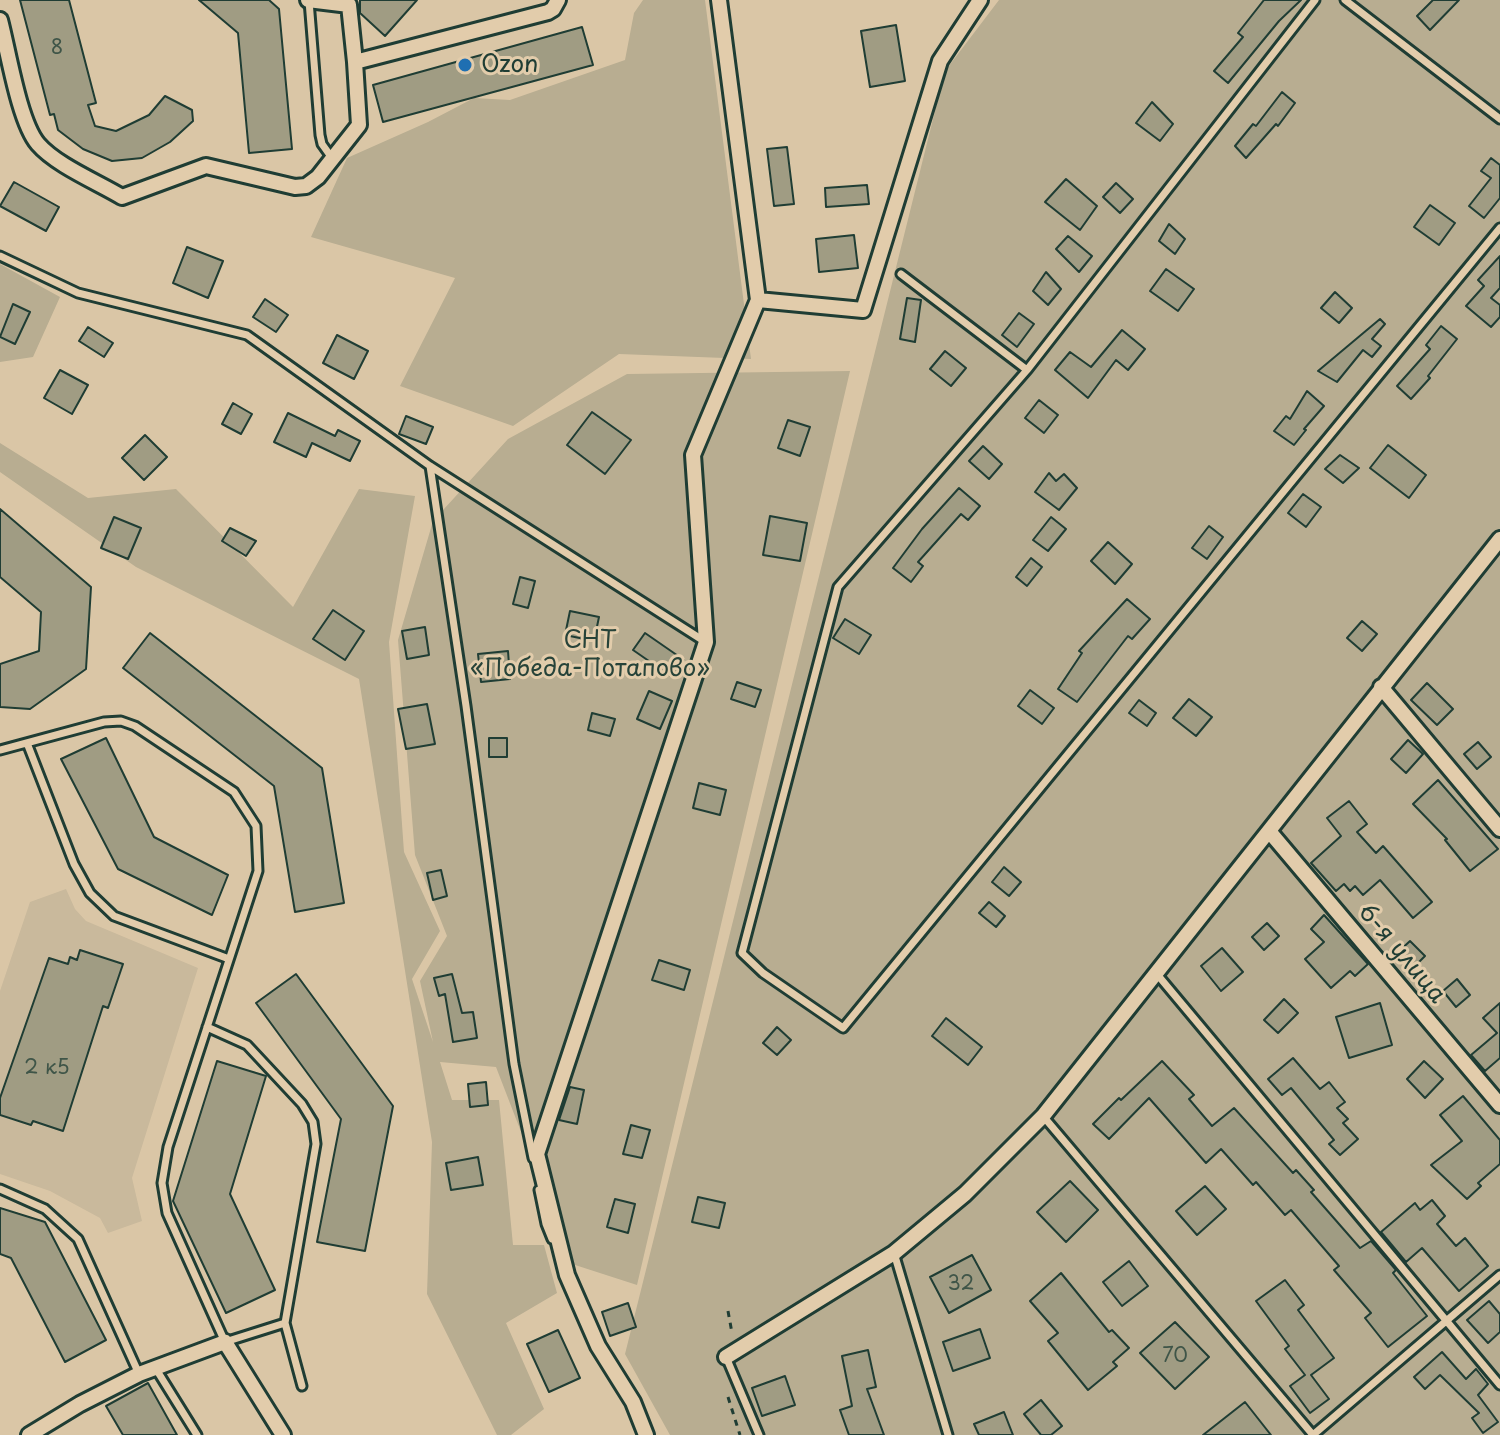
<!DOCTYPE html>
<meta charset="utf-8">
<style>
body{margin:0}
canvas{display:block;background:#dac6a6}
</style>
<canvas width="1500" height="1435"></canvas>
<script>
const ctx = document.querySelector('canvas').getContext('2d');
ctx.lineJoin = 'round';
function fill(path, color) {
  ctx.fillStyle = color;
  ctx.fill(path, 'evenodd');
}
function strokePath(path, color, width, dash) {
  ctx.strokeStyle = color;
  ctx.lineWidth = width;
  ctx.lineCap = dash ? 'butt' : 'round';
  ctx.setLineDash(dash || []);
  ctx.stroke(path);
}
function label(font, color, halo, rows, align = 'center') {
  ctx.font = font + ' "Playpen Sans",sans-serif';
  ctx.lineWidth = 6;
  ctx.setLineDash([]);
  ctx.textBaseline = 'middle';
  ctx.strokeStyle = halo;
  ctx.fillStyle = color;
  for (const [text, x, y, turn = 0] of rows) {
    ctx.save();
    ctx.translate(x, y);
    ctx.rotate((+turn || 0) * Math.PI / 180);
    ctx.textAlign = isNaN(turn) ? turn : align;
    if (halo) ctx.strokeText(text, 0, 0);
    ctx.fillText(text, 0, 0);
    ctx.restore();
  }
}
fill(new Path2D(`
 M66,889L75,909L86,921L198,968L132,1178L142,1221L108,1233L100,1218L50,1191L0,1174V991L30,902Z`), '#c9b99c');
fill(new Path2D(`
 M643,0H705L751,359L619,354L513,426L400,386L455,278L311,237L347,158L428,122L474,98L510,100L625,60L634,13Z
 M999,0H1500V1435H670L625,1354L945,71Z
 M0,264L60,297L33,357L0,362Z
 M850,371L637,1285L572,1264L496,1067L440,1062L452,1100H499L513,1245H544L557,1293L506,1323L544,1409L511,1435H497L427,1294L432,1142L359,679L136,567L0,472V443L88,498L176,489L293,607L359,489L415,496L389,642L404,852L440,931L412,979L433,1042L420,981L447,936L415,855L398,640L433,521L508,439L627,374Z`), '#b8ad91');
const building = new Path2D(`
 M20,0H69L96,103L88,105L95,126L116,131L149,115L165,96L192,110L193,121L170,142L142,158L112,161L83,149L58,130L54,114L50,115Z
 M199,0H269L279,9L292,149L249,153L238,33Z
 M360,0H417L385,36L360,13Z
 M1264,0H1301L1279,21L1228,83L1214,71L1243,37L1238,33Z
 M1433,0H1459L1430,30L1417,16Z
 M896,25L905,81L870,87L861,31Z
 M582,27L593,65L383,122L373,85Z
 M1282,92L1295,103L1278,126L1276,124L1246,158L1235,146L1253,124L1256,126Z
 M1152,102L1173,124L1160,141L1136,123Z
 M787,147L794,204L774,206L767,149Z
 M1491,158L1500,165V198L1484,218L1469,206L1491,178L1481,171Z
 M1066,179L1097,206L1080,230L1045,202Z
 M14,182L59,207L46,231L0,206Z
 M1116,183L1133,199L1120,213L1103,197Z
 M867,185L869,204L826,207L825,188Z
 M1430,205L1455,223L1439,245L1414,227Z
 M1169,224L1185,239L1175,254L1159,241Z
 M854,235L858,268L819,272L816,239Z
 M1068,236L1092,256L1079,272L1056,249Z
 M187,247L223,261L208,298L173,283Z
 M1500,256V288L1491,298L1500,305V317L1491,327L1466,306L1484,286L1478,280Z
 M1166,269L1194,289L1178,311L1150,291Z
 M1046,272L1061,289L1048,305L1033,291Z
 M1335,292L1352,308L1339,323L1321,308Z
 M907,298L921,300L915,342L900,339Z
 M265,299L288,315L276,332L253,317Z
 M13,304L30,312L15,344L0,337Z
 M1019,313L1034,324L1017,347L1002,335Z
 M1380,319L1385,324L1372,339L1381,346L1372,357L1363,350L1337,382L1318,371Z
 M1441,326L1457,339L1428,376L1430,378L1411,399L1397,386L1430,349L1426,345Z
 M88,327L113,343L104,357L79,341Z
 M1122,330L1145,349L1128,370L1116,360L1088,398L1055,370L1070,352L1091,367Z
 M337,335L368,351L354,379L323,363Z
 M945,351L966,368L951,386L930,369Z
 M60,370L88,385L72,414L44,398Z
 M1307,391L1324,406L1304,429L1306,430L1294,445L1274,431L1286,416L1290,419Z
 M1039,400L1058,415L1044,433L1025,418Z
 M233,403L252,414L241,434L222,424Z
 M592,412L631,440L605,474L567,445Z
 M288,413L335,436L338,430L360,441L350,461L312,443L306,457L274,442Z
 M406,416L433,427L426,444L399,434Z
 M788,420L810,427L800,456L778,448Z
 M145,435L167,457L144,480L122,458Z
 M1388,445L1426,475L1409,498L1370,468Z
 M983,446L1002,464L989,479L969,461Z
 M1340,455L1359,468L1343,483L1325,469Z
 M1049,473L1056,481L1064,474L1077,488L1059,510L1035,492Z
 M959,488L980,506L968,520L961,514L918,562L923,566L911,582L893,568L922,529Z
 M1303,494L1321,507L1306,527L1288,513Z
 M0,509L91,587L86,669L30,709L0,707V664L39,651L41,612L0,577Z
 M770,516L807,523L800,561L763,555Z
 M114,517L141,528L128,559L101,548Z
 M1051,517L1066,529L1048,551L1033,540Z
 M1209,526L1223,537L1207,559L1192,548Z
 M230,528L256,541L246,556L222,541Z
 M1108,542L1132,564L1115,584L1091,561Z
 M1031,558L1042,567L1027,586L1016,577Z
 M520,577L535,581L528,608L513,604Z
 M1127,599L1150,619L1132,639L1128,636L1077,702L1058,689L1082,653L1079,651Z
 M333,610L364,631L345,660L313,639Z
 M570,611L599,617L594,641L565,635Z
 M845,619L871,635L859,654L833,638Z
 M1362,621L1377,634L1362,651L1347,638Z
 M425,627L429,655L407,659L402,631Z
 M150,633L322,768L344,903L295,912L274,786L123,668Z
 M645,633L684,660L672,677L633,650Z
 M508,651L510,679L481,682L478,654Z
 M737,682L761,690L755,707L731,699Z
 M1427,683L1453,709L1437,725L1411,700Z
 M1030,690L1054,708L1042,724L1018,706Z
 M649,691L672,701L660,729L637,719Z
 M1189,699L1212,717L1196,736L1173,718Z
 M1139,700L1156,713L1147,726L1129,713Z
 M427,704L435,744L406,749L398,709Z
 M592,713L615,719L610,736L588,730Z
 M106,738L154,837L228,875L212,915L118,869L61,759Z
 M489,738H507V757H489Z
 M1408,740L1423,754L1406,773L1391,759Z
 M1478,742L1491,757L1477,769L1464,754Z
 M1438,780L1498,849L1470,871L1445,840L1447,839L1413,804Z
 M699,783L726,790L720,815L693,808Z
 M1349,801L1367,824L1357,832L1376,853L1383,846L1432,902L1413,918L1380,880L1363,895L1355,886L1350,891L1344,884L1336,891L1311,863L1341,836L1327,818Z
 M1004,867L1021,882L1009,896L992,882Z
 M441,870L447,896L433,900L427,873Z
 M989,902L1005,916L996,927L979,913Z
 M1324,915L1368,964L1355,976L1350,971L1331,988L1305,959L1324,942L1311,929Z
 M1267,923L1279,936L1264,950L1252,937Z
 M1410,941L1425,956L1411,970L1396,954Z
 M1222,948L1243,972L1221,991L1201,966Z
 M80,950L123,964L108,1008L103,1006L63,1131L33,1121L31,1125L0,1115V1098L49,958L68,964L70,957L77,960Z
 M659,960L690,970L684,990L652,980Z
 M296,974L393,1106L365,1251L317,1242L341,1119L256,1003Z
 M452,974L462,1013L473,1012L477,1038L453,1042L445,994L439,996L434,978Z
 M1457,979L1470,995L1456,1007L1443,991Z
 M1284,999L1298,1013L1278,1033L1264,1020Z
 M1380,1003L1392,1045L1349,1058L1336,1017Z
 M1500,1003V1058L1485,1071L1471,1055L1497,1033L1483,1018Z
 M946,1018L982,1047L968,1065L932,1036Z
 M777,1027L791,1040L777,1055L763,1043Z
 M1293,1058L1320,1089L1329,1082L1345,1102L1337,1108L1348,1119L1343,1123L1358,1139L1340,1155L1329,1144L1334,1140L1291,1088L1282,1095L1268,1079Z
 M217,1061L266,1076L230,1194L275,1290L226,1313L173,1201Z
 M1162,1061L1194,1095L1189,1099L1212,1126L1234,1108L1293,1173L1296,1170L1314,1190L1311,1192L1360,1248L1371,1241L1396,1270L1393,1273L1427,1316L1388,1347L1365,1318L1371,1313L1334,1270L1339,1266L1291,1210L1285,1215L1256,1182L1253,1185L1221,1149L1206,1163L1149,1098L1109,1139L1093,1124L1119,1098L1121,1100Z
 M1424,1061L1443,1079L1425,1098L1407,1079Z
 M486,1082L488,1105L470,1107L468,1084Z
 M570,1087L584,1090L577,1124L559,1120Z
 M1463,1096L1500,1140V1164L1478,1183L1481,1186L1467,1199L1431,1165L1462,1141L1440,1115Z
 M631,1125L650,1130L642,1158L623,1154Z
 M478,1157L483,1185L451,1190L446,1163Z
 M1070,1181L1098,1210L1066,1242L1037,1212Z
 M1205,1186L1226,1209L1197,1235L1176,1211Z
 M698,1197L725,1203L719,1228L692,1222Z
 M615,1199L635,1204L628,1233L607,1227Z
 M1432,1200L1445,1216L1437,1224L1456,1246L1465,1238L1488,1266L1459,1291L1422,1248L1406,1262L1381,1232L1415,1203L1420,1210Z
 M0,1208L45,1222L106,1340L65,1362L11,1258L0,1254Z
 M972,1255L991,1290L949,1313L930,1277Z
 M1129,1261L1148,1286L1122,1306L1103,1282Z
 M1061,1273L1109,1332L1112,1330L1129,1348L1113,1362L1117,1366L1088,1390L1048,1341L1058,1333L1030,1301Z
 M1285,1280L1304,1305L1298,1310L1334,1358L1311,1375L1329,1399L1310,1413L1290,1386L1305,1375L1285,1349L1289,1346L1256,1301Z
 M1489,1301L1500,1314V1332L1488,1343L1467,1320Z
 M628,1303L636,1327L610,1336L602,1312Z
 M1175,1322L1209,1357L1175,1389L1140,1353Z
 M980,1329L990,1358L953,1371L943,1342Z
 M558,1330L580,1378L549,1392L527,1344Z
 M868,1350L876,1387L867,1389L884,1435H849L840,1410L852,1406L842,1356Z
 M1442,1352L1466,1379L1476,1369L1488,1384L1478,1395L1498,1422L1483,1433L1472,1418L1479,1413L1440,1375L1425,1389L1414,1377Z
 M785,1376L795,1405L762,1416L752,1388Z
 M148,1383L177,1435H123L106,1406Z
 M1041,1400L1062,1426L1051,1435H1041L1024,1414Z
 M1245,1402L1271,1435H1203Z
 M1004,1412L1013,1435H979L974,1424Z`);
fill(building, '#a09c83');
strokePath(building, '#1f3d34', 2);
const service = new Path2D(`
 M1315,0L1027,370L838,587L742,953L763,973L843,1028L1500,228
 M1345,0L1500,119
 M309,1L320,135L322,144L332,158
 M0,256L78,293L247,335L430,466L704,641
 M901,274L1027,370
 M430,466L466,706L514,1064L533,1158
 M27,743L74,864L90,893L114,916L229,959
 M0,750L104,722L121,721L135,726L234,792L256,826L258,871L168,1147L162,1183L167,1213L225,1342L285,1323
 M1156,973L1500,1385
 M207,1027L247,1045L302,1104L313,1122L316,1144L285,1323L302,1386
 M1043,1116L1313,1435
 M0,1189L45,1209L78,1239L139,1374
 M539,1190L546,1224L552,1239
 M894,1253L948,1435
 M726,1357L759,1435
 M156,1369L197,1435
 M1313,1435L1500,1275`);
const minor = new Path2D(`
 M308,0L349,5L355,62L548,12L553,9L558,0
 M719,0L758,300L863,310L940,61L980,0
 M0,20C8,50 19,122 38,144C56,165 97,182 122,197L206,166L295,187L306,186L318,177L359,125L355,62
 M1381,687L1500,829
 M1269,831L1500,1105
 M726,1357L894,1253L965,1194L1043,1116L1500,539
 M29,1435L80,1404L139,1374L225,1342L283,1435
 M646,1435L633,1402L598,1346L567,1275L537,1154L706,642L693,455L758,300`);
strokePath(service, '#1f3d34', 13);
strokePath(minor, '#1f3d34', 20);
strokePath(new Path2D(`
 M728,1311L732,1333
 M728,1397L740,1435`), '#1f3d34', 3, [6, 6]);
strokePath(service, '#e2ccab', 7);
strokePath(minor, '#e2ccab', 14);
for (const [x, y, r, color] of [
 [465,65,8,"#1f6fb2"]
]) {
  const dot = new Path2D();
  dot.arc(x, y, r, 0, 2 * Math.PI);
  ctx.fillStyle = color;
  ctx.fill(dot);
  strokePath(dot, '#e2ccab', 3);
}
label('20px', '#3f5548', null, [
 ["8",57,48],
 ["2 к5",47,1068],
 ["32",961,1284],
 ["70",1175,1356]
]);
label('24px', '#1f3d34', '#e2ccab', [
 ["Ozon",481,65]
], 'left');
label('24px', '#274339', '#e2ccab', [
 ["СНТ",590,641],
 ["«Победа-Потапово»",590,669]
]);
label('24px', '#1f3d34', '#e2ccab', [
 ["6-я улица",1401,954,50]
]);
</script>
